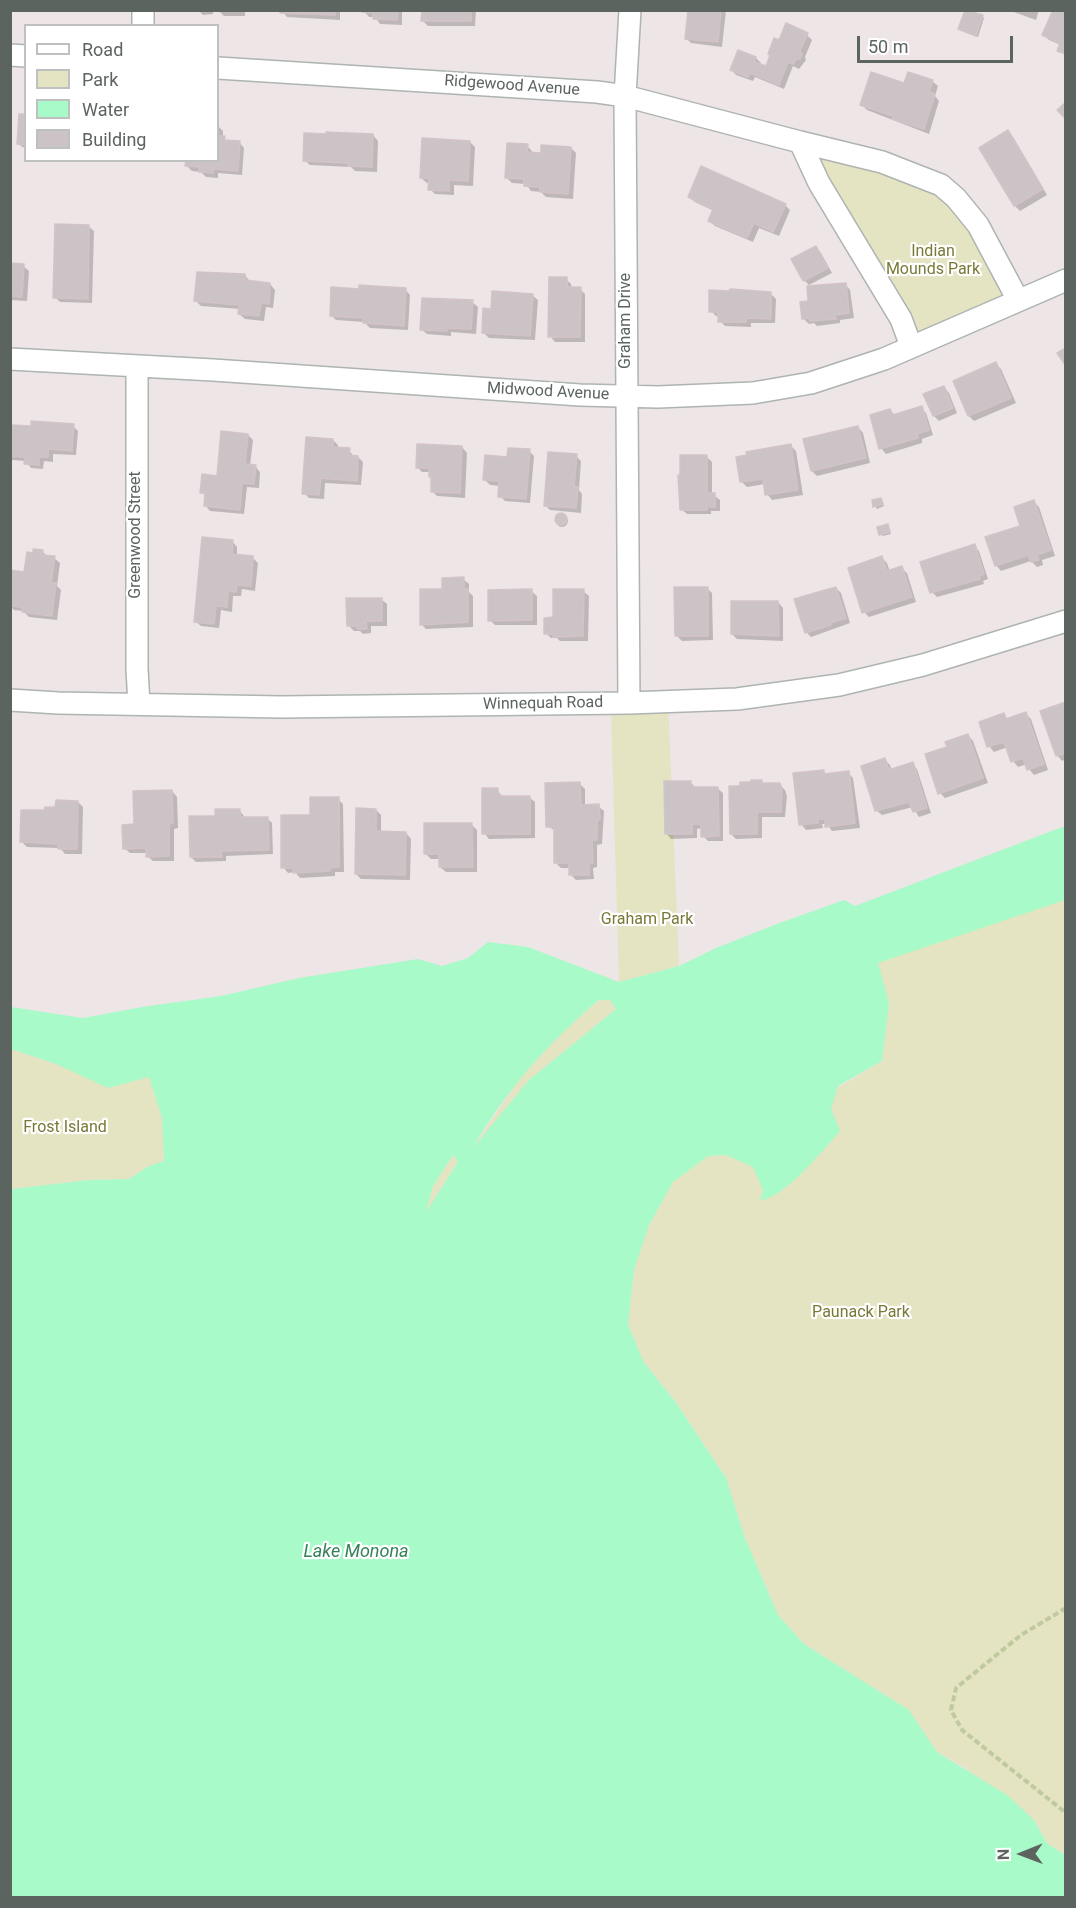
<!DOCTYPE html>
<style>
body{margin:0}
#map{position:relative;width:1076px;height:1908px;overflow:hidden;background:#eee5e7;font-family:Roboto,sans-serif}
canvas{display:block}
.frame{position:absolute;inset:0;border:12px solid #5c6460;pointer-events:none}
.legend{position:absolute;left:24px;top:24px;width:195px;height:138px;box-sizing:border-box;background:#fff;border:2px solid #bec1bf;margin:0;padding:8px 10px;list-style:none;font-size:18px;color:#5c6460}
.legend li{display:flex;align-items:center;gap:12px;height:30px}
.legend b{width:30px;border:2px solid #bec1bf}
.north{position:absolute;left:992px;top:1824px;width:60px;height:60px;-webkit-text-stroke:4px #fff;paint-order:stroke;rotate:269deg;font-size:16px;font-weight:700;line-height:24px;text-align:center;color:#5c6460}
.north::after{content:'';display:block;margin:auto;width:21px;height:27px;background:#5c6460;clip-path:polygon(50% 0,100% 100%,50% 72%,0 100%)}
.scale{position:absolute;left:857px;top:36px;width:156px;height:27px;box-sizing:border-box;border:3px solid #5c6460;border-top:0;padding-left:8px;font-size:18px;line-height:21px;white-space:nowrap;color:#5c6460;-webkit-text-stroke:4px #fff;paint-order:stroke}
</style>
<div id="map">
<canvas width="1076" height="1908"></canvas>
<div class="frame"></div>
<ul class="legend">
<li><b style="height:8px;background:#fff"></b>Road</li>
<li><b style="height:16px;background:#e4e3c2"></b>Park</li>
<li><b style="height:16px;background:#a8fac8"></b>Water</li>
<li><b style="height:16px;background:#ccc3c6"></b>Building</li>
</ul>
<div class="north">N</div>
<div class="scale">50 m</div>
</div>
<script>
const ctx = document.querySelector('canvas').getContext('2d');
ctx.lineJoin = 'round';
function fill(path, color) {
  ctx.fillStyle = color;
  ctx.fill(path, 'evenodd');
}
function strokePath(path, color, width, dash) {
  ctx.strokeStyle = color;
  ctx.lineWidth = width;
  ctx.lineCap = dash ? 'butt' : 'round';
  ctx.setLineDash(dash || []);
  ctx.stroke(path);
}
function label(font, color, halo, rows, align = 'center') {
  ctx.font = font + ' Roboto,sans-serif';
  ctx.lineWidth = 4.5;
  ctx.setLineDash([]);
  ctx.textBaseline = 'middle';
  ctx.strokeStyle = halo;
  ctx.fillStyle = color;
  for (const [text, x, y, turn = 0] of rows) {
    ctx.save();
    ctx.translate(x, y);
    ctx.rotate((+turn || 0) * Math.PI / 180);
    ctx.textAlign = isNaN(turn) ? turn : align;
    if (halo) ctx.strokeText(text, 0, 0);
    ctx.fillText(text, 0, 0);
    ctx.restore();
  }
}
fill(new Path2D(`
 M800,142L941,185L1018,300L911,346Z
 M668,701L679,966L619,982L611,712Z
 M1065,899V1855L1047,1843L1034,1820L962,1766L937,1752L909,1710L804,1644L778,1615L745,1538L726,1478L677,1404L643,1361L628,1324L634,1270L649,1225L673,1182L708,1156L726,1155L882,1061L889,1003L877,963Z
 M600,1000H610L616,1009L529,1080L467,1156L520,1078L566,1028Z
 M11,1049L56,1064L149,1076L162,1118L164,1162L149,1166L129,1179L89,1180L11,1189Z
 M453,1154L458,1161L425,1214L433,1186Z`), '#e4e3c2');
fill(new Path2D(`
 M1065,826V900L878,963L889,1003L882,1061L838,1086L831,1109L840,1131C824,1149 783,1200 760,1200L763,1190L753,1167L726,1155L708,1156L673,1182L649,1225L634,1270L628,1324L643,1361L677,1404L726,1478L745,1538L778,1615L804,1644L909,1710L937,1752L1007,1795L1034,1820L1047,1843L1065,1855V1897H11V1189L89,1180L129,1179L149,1166L164,1161L162,1118L149,1077L108,1088L56,1064L11,1049V1007L83,1018L142,1007L221,996L299,978L418,959L442,966L468,958L488,942L528,947L619,982L679,966L716,948L777,924L844,900L855,906ZM599,1000H610L616,1009L529,1080L473,1148C505,1091 550,1041 599,1000ZM453,1155L458,1162L426,1212L433,1186Z`), '#a8fac8');
fill(new Path2D(`
 M188,10H213V14L203,15L199,11Z
 M218,10H245V16H224Z
 M281,10H340V20L287,17Z
 M363,10H402V25L380,24L375,17H369Z
 M423,10H476L475,26H428L423,21Z
 M688,10H726L722,47L691,43L686,38Z
 M1008,10H1039L1036,20Z
 M1055,10L1066,13V56L1059,50L1061,45L1049,40L1044,35Z
 M982,16L984,18L978,37L960,29Z
 M807,35L812,40L805,57L806,60L799,69L793,66L784,89L755,77L753,81L736,75L731,69L738,51L756,58L761,63L760,65L767,68L780,42Z
 M932,81L938,86L935,96L939,101L929,134L867,110L862,105L905,85Z
 M26,116V149L18,144Z
 M218,126L223,131V137L228,142H239L244,148L242,175L218,173V178L206,177L201,172L192,171L187,166L218,160Z
 M1008,132L1013,137L1047,195L1020,211L1015,206L981,148Z
 M373,135L378,141L377,172L355,171L351,167L310,165L304,160Z
 M470,142L475,147L473,186L454,185V195L435,194L430,189V183H427L421,178Z
 M527,146L532,151V153L542,154L571,148L576,153L573,199L546,197L541,192L531,191L526,184L512,183L507,178Z
 M689,197L785,205L790,210L779,236L759,228L753,242L715,226L710,221L714,211L695,202Z
 M88,226L94,231L92,303L60,302L55,297Z
 M816,248L821,253L832,273L809,285L804,280Z
 M10,265L23,266L29,271L27,301L10,300Z
 M245,275L250,282L270,284L275,290L273,308L266,307L264,321L245,319L239,314L240,309L201,306L196,301Z
 M566,279L571,284L572,289H580L585,294V342H555L550,336Z
 M845,284L850,290L854,318L840,320V323L817,326L814,323L809,324L803,318Z
 M405,289L410,295L408,330L370,328L364,322L336,320L331,315Z
 M771,294L776,299L775,323H751V327L725,326L720,321V317L716,316L711,311Z
 M532,295L538,300L535,340L489,338L484,333L492,310Z
 M472,302L478,307L476,334L451,332V336L427,334L421,329Z
 M996,364L1001,369L1016,403L974,421L969,416L955,382Z
 M944,387L949,393L957,413L939,421L934,416L925,395Z
 M921,408L926,413L933,435L922,439V443L886,454L881,448L890,410L896,416Z
 M10,426H73L78,431L76,455L53,454V462L44,461L43,469L31,468L26,461L12,460L10,458Z
 M858,427L863,433L870,463L817,476L812,471Z
 M248,435L253,440L250,466H255L260,472L259,488L247,487L244,514L210,511L205,505L206,496L202,492L218,477Z
 M333,440L338,445V449L349,450L354,457H358L363,462L361,485L325,483L324,499L309,498L304,493Z
 M791,446L796,451L803,495L772,500L767,494L765,484L747,487L741,481Z
 M462,447L467,453L465,498L437,496L432,491V478L430,472H422L417,467Z
 M529,451L534,456L530,503L505,501L500,496V486L490,485L485,480L509,459Z
 M576,456L581,461L579,490L582,494L581,513L550,510L545,505Z
 M706,456L712,462V494L720,500V511H711V514H687L681,509Z
 M881,500L884,506L877,509L875,506Z
 M1034,502L1039,507L1055,556L1042,560L1043,565L1037,567L1031,561L1001,571L996,565L1022,527Z
 M556 521a6 6 0 1 1 12 0a6 6 0 1 1-12 0Z
 M887,526L891,534L883,536L881,534Z
 M232,541L237,547V556L252,557L258,563L255,591L242,589L241,596H233L232,612L221,610L219,628L201,626L195,621Z
 M974,546L979,551L988,579L983,581L984,584L937,597L932,592Z
 M42,551L48,557L54,558L60,563L57,586L61,590L57,620L29,617L23,611L14,610L10,606V572L26,574L34,554Z
 M882,558L887,563L890,572L901,568L907,573L916,602L869,617L864,612Z
 M463,579L469,584V592L473,596V627L426,629L421,624L443,591Z
 M707,588L712,593L713,640L682,641L676,635Z
 M836,588L841,593L850,623L811,637L806,632Z
 M531,591L537,596V625H495L490,620Z
 M583,591L589,596L588,641H560L557,638H551L546,633Z
 M381,599L387,604V626H371V633L363,634L360,631H354L348,625Z
 M778,602L783,608V641L737,639L732,634Z
 M1066,704V759L1062,761L1057,755Z
 M1025,713L1031,719L1048,770L1034,775L1029,769L1027,764L1018,767L1013,761L1008,747L994,752L989,746L1004,715L1008,719Z
 M968,735L973,741L988,783L945,798L940,793Z
 M885,760L890,765L892,771L912,764L917,769L931,813L919,817L913,807L882,815L876,810Z
 M823,771L828,776L848,773L853,778L860,828L832,831L827,824H822L823,828L806,830L801,824Z
 M761,781L765,785H780L785,790L787,796L785,817H762V838L736,839L731,834L741,787Z
 M690,782L695,787L717,788L723,793V841H708L703,836V828L697,829V838L671,839L666,833Z
 M580,784L585,789V806H598L604,811L602,844L597,845V867L593,868L594,879L576,880L571,875V868H561L556,863L555,831L548,826Z
 M497,789L502,797H529L535,802V838L489,839L484,833Z
 M172,791L177,797L178,828L174,829V861H153L147,856V853H130L124,848L135,826Z
 M10,792L12,794L11,855H10Z
 M338,799L343,804L344,872H335V876L300,878L295,872L288,873L283,867L312,816Z
 M78,802L83,807L82,854H65L60,848L27,847L22,842L46,812Z
 M239,810L244,816L245,819L267,818L272,823L273,854L226,856V861L196,862L191,857L216,817Z
 M376,810L381,815V833H406L411,839L410,880L361,879L356,874Z
 M472,825L477,830V872H446L440,867V859H431L426,854Z`), '#0003');
const building = new Path2D(`
 M280,10H335V15L280,13Z
 M362,10H398L397,20L373,19V13L362,12Z
 M422,10H471V21H421Z
 M688,10H721L718,42L685,39Z
 M965,10L983,15L976,36L958,29Z
 M1053,10L1066,11V54L1057,51L1060,43L1042,35Z
 M786,23L808,33L800,51L802,54L800,59L795,60L794,64L788,62L779,85L750,73L748,77L730,70L738,50L756,57L754,62L766,66L770,55L768,54L774,38L779,40Z
 M871,72L904,83L908,72L933,80L929,92L935,94L924,129L892,119L893,116L860,105Z
 M1066,102V119L1057,110Z
 M19,114H26V145L17,144Z
 M218,124V136H225L224,140L240,141L238,171L213,169V173L199,172V167L185,166L186,160H218Z
 M1008,130L1043,189L1014,206L979,148Z
 M326,132L373,134L372,167L348,166V163L303,161L304,133L326,134Z
 M422,138L470,141L468,181L449,180V191L428,190L429,178H420Z
 M507,143L528,144L527,152L541,153V145L571,147L568,194L540,192V187L524,186V179L505,178Z
 M701,166L786,204L773,232L754,223L747,238L708,221L713,209L688,197Z
 M55,224L89,225L88,299L53,298Z
 M816,246L828,268L803,281L791,259Z
 M10,263L24,264L22,297L10,296Z
 M197,272L245,274V280L270,283L269,304L261,303L259,316L238,314L239,305L194,301Z
 M549,277H567V287H581L580,337H548Z
 M846,283L849,313L835,315L836,319L810,321V318L802,319L800,302L808,301L807,286Z
 M359,285L406,288L404,326L363,323V318L330,316L331,287L359,289Z
 M730,289L771,292V319L746,318V322H718V312H709V290L729,291Z
 M492,291L533,294L530,336L482,333L483,308L491,309Z
 M422,298L473,300L471,329L446,328L447,331L420,330Z
 M1066,348V366L1057,353Z
 M996,362L1011,398L968,416L953,381Z
 M944,386L953,408L933,416L923,394Z
 M922,406L929,430L917,434L918,438L879,449L870,415L890,409L893,415Z
 M31,421L74,424L72,451L48,449V457H39V465L24,464L25,457L10,456V425L31,426Z
 M858,426L866,458L811,471L803,439Z
 M221,431L248,434L245,464L256,465L254,484L242,483L240,510L204,506L205,493H200L202,474L217,476Z
 M306,437L333,439V447L350,448L349,455L358,456L357,481L321,478L319,495L302,494Z
 M417,444L462,446L460,493L431,492V477H429V468H416Z
 M791,444L798,490L765,495L763,479L740,482L736,457L747,455L746,452Z
 M508,448L530,449L526,499L498,497L499,481L483,480L485,455L507,457Z
 M548,452L577,454L574,486L578,487L576,508L544,506Z
 M680,455H707V493H715V507H707V510H680L678,475H680Z
 M881,498L883,504L873,507L872,500Z
 M1034,500L1051,550L1037,555L1039,560L1031,562L1028,555L995,566L985,537L1020,526L1014,507Z
 M555 519a6 6 0 1 1 12 0a6 6 0 1 1-12 0Z
 M888,524L890,532L879,535L877,527Z
 M202,537L233,540L232,554L253,556L251,586L237,585L236,592L228,591L227,607L216,606L214,624L194,622Z
 M975,544L984,574L979,576L980,579L930,593L920,562Z
 M33,549L43,550L42,555L55,556L51,583H56L52,616L22,612V607L10,606V570L24,572L27,552L33,553Z
 M882,556L887,571L902,566L912,597L862,613L848,568Z
 M464,577V589H468V622L420,625V589H442V578Z
 M674,587H708V636H675Z
 M836,587L846,618L830,623L831,625L805,633L794,599Z
 M532,589V620L488,621V590Z
 M553,589H584L583,636L553,637V634H544V618L553,617Z
 M346,598H382V621H366L367,629H357V626H347Z
 M731,601H778L779,636L731,634Z
 M1066,702V753L1056,756L1040,711Z
 M1026,712L1044,764L1027,770L1023,758L1011,762L1004,742L987,747L979,722L1004,713L1006,719Z
 M968,734L983,778L938,794L925,754L947,747L945,742Z
 M885,758L889,770L913,762L927,808L913,812L909,802L875,811L861,766Z
 M824,770V774L849,771L855,823L825,827V819H818V823L799,825L793,773Z
 M751,780H762V783H780L782,789L781,812H757V834H730L729,786H740V782H751Z
 M664,781H691V787H718L719,836L701,837V824H692V834H665Z
 M580,782L581,805L599,804L600,820H597V840H592L593,863H589V875H569V863H554V827H546L545,783Z
 M482,788H498V796H530V834H482Z
 M172,790L173,823L169,824V856L146,857V848L123,849L122,825L134,824L133,791Z
 M310,797H339V867L330,868V871L293,873V868H281V815H310Z
 M56,800L78,801L77,849H58V844L20,842L21,810H44L45,807H55Z
 M356,808L376,809V831L406,832L405,875L355,874Z
 M215,809H240V817H268L269,850L221,851L222,857H190L189,816H215Z
 M424,823H472L473,867H439V854H424Z`);
fill(building, '#ccc3c6');
strokePath(building, '#d3c3c9', 1.5);
const minor = new Path2D(`
 M143,10V26
 M10,55L26,56
 M218,68L597,92L625,96L800,142L819,183L901,319L911,346
 M800,142L882,162L941,185L956,198L978,225L1018,300
 M10,359L213,370L580,395L658,397L753,393L811,383L884,359L1066,280
 M137,366V669L139,704
 M10,700L58,703L281,707L629,703L737,699L839,685L923,665L1066,621
 M629,703L625,96L630,10`);
strokePath(minor, '#adb4b1', 24);
strokePath(new Path2D(`
 M1066,1608L1021,1635L956,1688L951,1710L962,1730L1066,1813`), '#c0ca9f', 4, [6, 3]);
strokePath(minor, '#fff', 21);
label('16px', '#5c6460', '#fff', [
 ["Ridgewood Avenue",512,86,4],
 ["Graham Drive",626,321,-90],
 ["Midwood Avenue",548,392,3],
 ["Greenwood Street",136,535,-90],
 ["Winnequah Road",543,704,-1]
]);
label('16px', '#797937', '#fff', [
 ["Indian",933,252],
 ["Mounds Park",933,270],
 ["Graham Park",647,920],
 ["Frost Island",65,1128],
 ["Paunack Park",861,1313]
]);
label('italic 18px', '#378159', '#fff', [
 ["Lake Monona",356,1552]
]);
</script>
